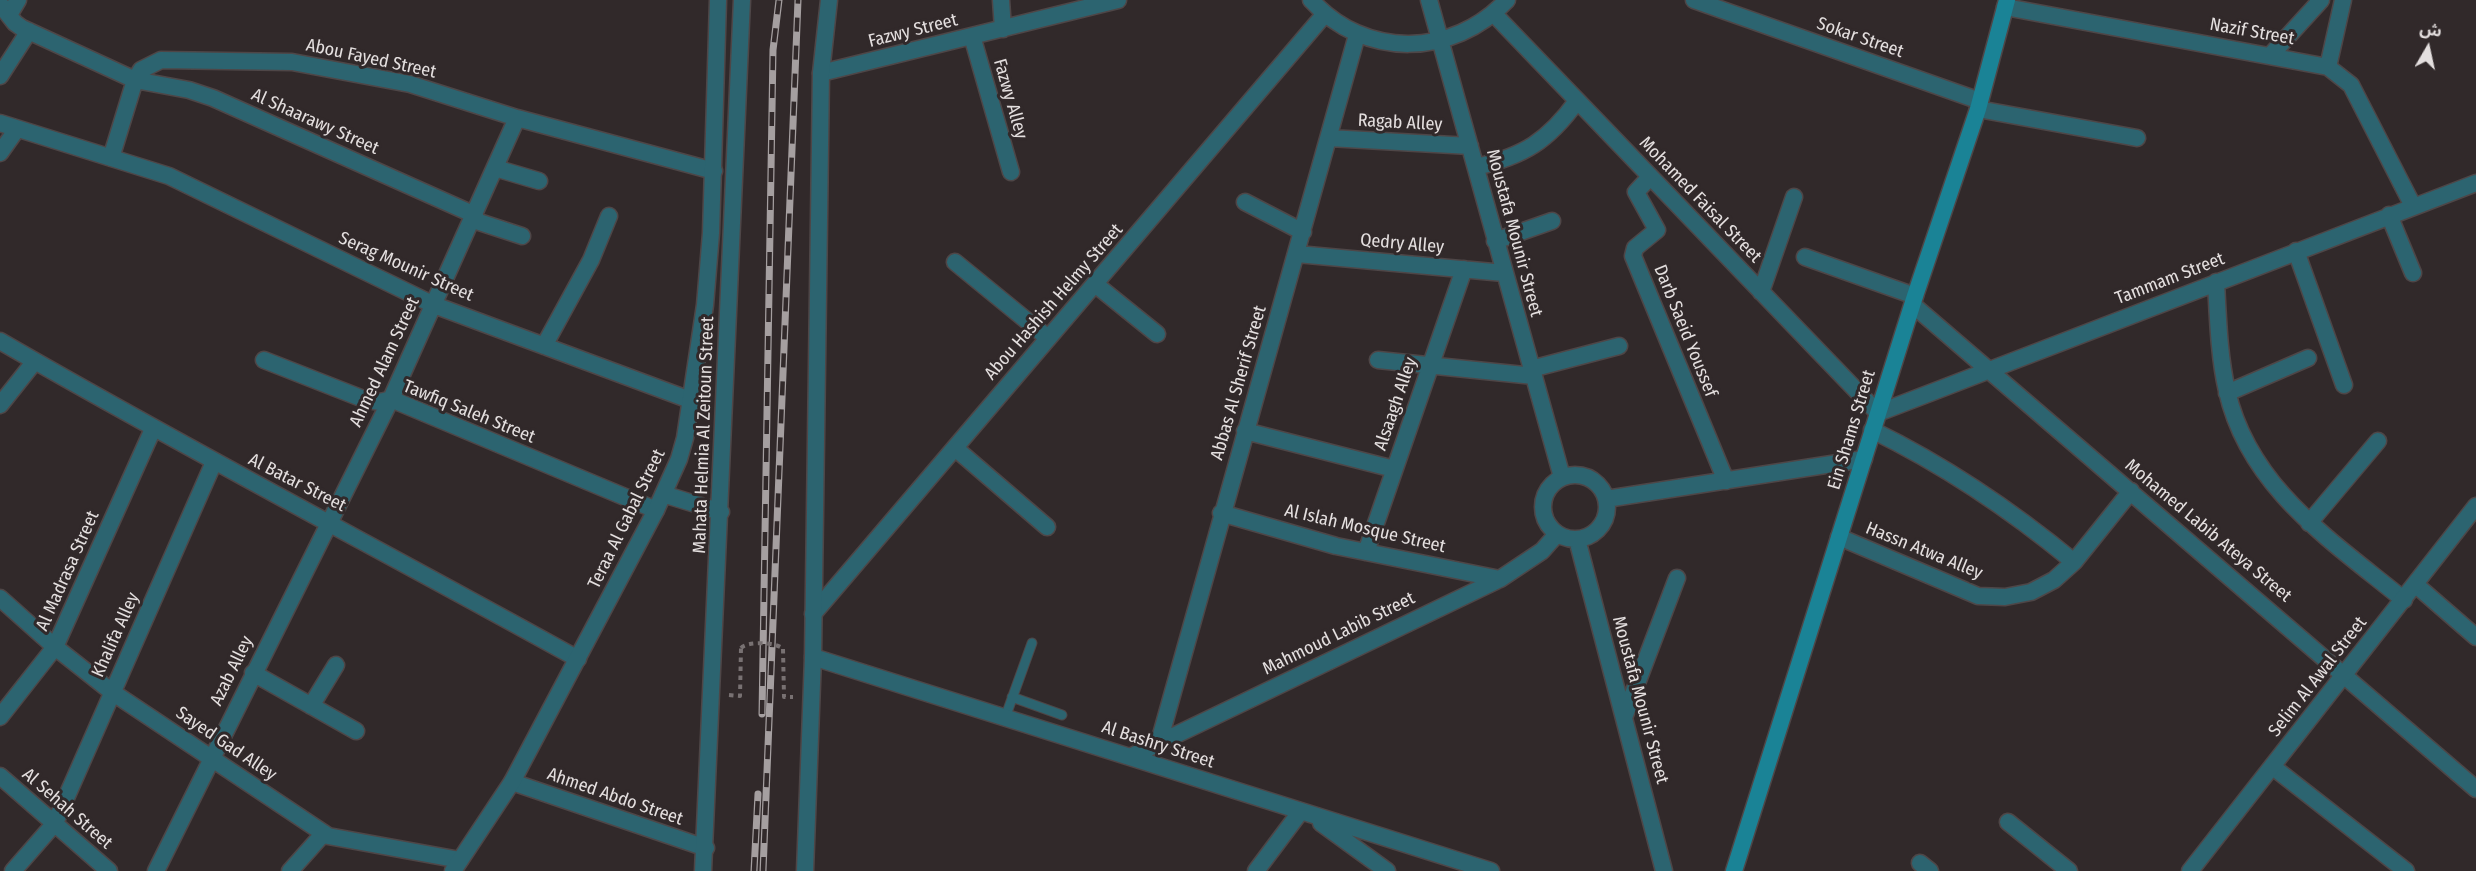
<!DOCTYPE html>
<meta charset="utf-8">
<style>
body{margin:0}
#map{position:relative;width:2476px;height:871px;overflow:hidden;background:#31292a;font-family:"Fira Sans Condensed","Noto Sans Arabic",sans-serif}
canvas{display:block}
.north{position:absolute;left:2398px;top:18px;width:60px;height:60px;-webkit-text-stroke:4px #31292a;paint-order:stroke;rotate:9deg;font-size:16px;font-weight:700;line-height:24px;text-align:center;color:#e4dfdf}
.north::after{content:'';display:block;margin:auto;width:21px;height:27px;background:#e4dfdf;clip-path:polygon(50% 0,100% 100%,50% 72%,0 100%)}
</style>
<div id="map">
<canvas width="2476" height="871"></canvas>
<div class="north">ش</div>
</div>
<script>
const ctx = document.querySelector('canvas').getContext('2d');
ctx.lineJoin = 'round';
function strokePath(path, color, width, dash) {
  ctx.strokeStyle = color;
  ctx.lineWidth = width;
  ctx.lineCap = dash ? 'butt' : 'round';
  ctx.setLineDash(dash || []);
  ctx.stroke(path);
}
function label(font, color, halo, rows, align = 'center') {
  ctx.font = font + ' "Fira Sans Condensed",sans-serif';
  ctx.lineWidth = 6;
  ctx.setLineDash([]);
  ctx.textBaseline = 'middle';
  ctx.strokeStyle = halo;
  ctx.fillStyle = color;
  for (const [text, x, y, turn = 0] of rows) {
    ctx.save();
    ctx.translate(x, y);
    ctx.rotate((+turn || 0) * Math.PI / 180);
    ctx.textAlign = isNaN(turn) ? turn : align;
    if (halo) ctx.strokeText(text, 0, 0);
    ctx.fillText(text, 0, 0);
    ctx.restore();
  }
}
const service = new Path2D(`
 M1012,697L1062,715
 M1005,718L1032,643`);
const minor = new Path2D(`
 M1001,0L1003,29
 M1311,0C1364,59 1453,58 1507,0
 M1429,0L1562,477
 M1694,0L1980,101
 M0,4L15,23L22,28L135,80L189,90L213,98L475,215
 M2005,7L2328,67L2351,85L2413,206
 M1494,14L1878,413L2476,183
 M9,15L18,0
 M972,36L1011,172
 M2270,56L2321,0
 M2328,67L2343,0
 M821,73L1118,0
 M0,76L29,31
 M1978,109L2137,138
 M0,123L169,176L434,305L690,400
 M1329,138L1470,146
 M0,153L17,129
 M111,158L135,80L141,70L161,60L292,62L410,84L517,118L714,171
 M1476,167C1524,156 1548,141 1577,101
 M495,168L539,181
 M1650,177L1636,192L1657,230L1635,248L1633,256L1726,481
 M1245,202L1303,232
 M2389,215L2413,273
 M473,220L522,236
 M1495,241L1552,221
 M2296,251L2344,385
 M1297,254L1504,273
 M1805,257L1915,296
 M955,262L1048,338
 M2216,282C2218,319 2219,356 2227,391C2249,488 2332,541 2404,600
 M1095,284L1157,334
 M1761,292L1794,197
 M1913,305L2476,789
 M0,341C190,451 385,552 578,659
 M544,346L591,260L609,216
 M264,360L366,400L381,402L391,399L656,510
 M1378,360L1534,376
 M1531,369L1619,346
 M2227,393L2308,358
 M0,405L35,361
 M1872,430C1946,466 2011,510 2074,562
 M1245,431L1394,469
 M955,448L1047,527
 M1543 507a32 32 0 1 1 64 0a32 32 0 1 1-64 0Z
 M1606,499L1864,459
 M1221,513L1336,546L1500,579
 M2309,523L2378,441
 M1839,537L1978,596L2005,597L2031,592L2054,580L2074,562L2131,491
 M1577,539L1664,871
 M1366,552L1464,269
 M2416,585L2476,637
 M0,598L55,647L112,692L328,836L460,860
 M813,614L1324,15
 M813,657L1491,871
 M253,673L356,731
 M311,706L336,665
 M1625,715L1677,578
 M0,717L55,647L153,429
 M1159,742L1357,35
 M1130,757L1500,579L1542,551L1557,534
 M2273,767L2406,871
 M0,776L109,871
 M512,782L706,848
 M2008,822L2069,871
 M1321,823L1387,871
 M1920,863L1930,871
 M13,871L55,823L214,462
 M156,871L391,399L517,118
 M290,871L324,833
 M1256,871L1301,811`);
const tertiary = new Path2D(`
 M663,494L721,512
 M453,871L512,782L656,510L679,459L685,438L705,305L711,233L718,0
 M703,871L742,0
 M805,871L813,657L821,73L829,0
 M2190,871L2476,506`);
const secondary = new Path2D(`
 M1734,871L1915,296L1978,109L2007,0`);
strokePath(service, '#4e4647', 11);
strokePath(minor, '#4e4647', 19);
strokePath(tertiary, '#4e4647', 19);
strokePath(secondary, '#4e4647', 19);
strokePath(new Path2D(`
 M783,649L784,697H793
 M729,695L740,696L741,648`), '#787172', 4, [4.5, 4.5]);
strokePath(service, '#2c6470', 9);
strokePath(minor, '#2c6470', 16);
strokePath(tertiary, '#2c6470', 16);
strokePath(secondary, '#1a8396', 16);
const rail = new Path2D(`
 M762,714L773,50L779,0
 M754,871L758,794
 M763,871L798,0`);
strokePath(rail, '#a59fa0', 7);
strokePath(rail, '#31292a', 4.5, [14]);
strokePath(new Path2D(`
 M741,648C747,641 777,642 783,649`), '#787172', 4, [4.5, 4.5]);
label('18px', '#e4dfdf', '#31292a', [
 ["Fazwy Street",913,31,-14],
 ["Nazif Street",2252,32,10],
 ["Sokar Street",1860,38,19],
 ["Abou Fayed Street",371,59,12],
 ["Fazwy Alley",1010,99,74],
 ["Al Shaarawy Street",315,122,24],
 ["Ragab Alley",1400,123,3],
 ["Mohamed Faisal Street",1700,200,46],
 ["Moustafa Mounir Street",1514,233,75],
 ["Qedry Alley",1402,244,5],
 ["Serag Mounir Street",406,267,24],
 ["Tammam Street",2170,279,-21],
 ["Abou Hashish Helmy Street",1054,302,-49],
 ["Darb Saeid Youssef",1685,331,68],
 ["Ahmed Alam Street",385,362,-65],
 ["Abbas Al Sherif Street",1239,383,-74],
 ["Alsaagh Alley",1396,404,-71],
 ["Tawfiq Saleh Street",469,412,22],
 ["Ein Shams Street",1852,430,-73],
 ["Mahata Helmia Al Zeitoun Street",704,435,-88],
 ["Al Batar Street",297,483,27],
 ["Teraa Al Gabal Street",627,519,-64],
 ["Al Islah Mosque Street",1365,529,13],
 ["Mohamed Labib Ateya Street",2208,531,40],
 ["Hassn Atwa Alley",1924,551,22],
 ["Al Madrasa Street",68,571,-66],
 ["Mahmoud Labib Street",1339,634,-26],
 ["Khalifa Alley",116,635,-66],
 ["Azab Alley",232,671,-64],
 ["Selim Al Awal Street",2318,677,-52],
 ["Moustafa Mounir Street",1640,700,75],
 ["Sayed Gad Alley",226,744,34],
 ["Al Bashry Street",1158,745,18],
 ["Ahmed Abdo Street",615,797,19],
 ["Al Sehah Street",67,809,41]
]);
</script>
